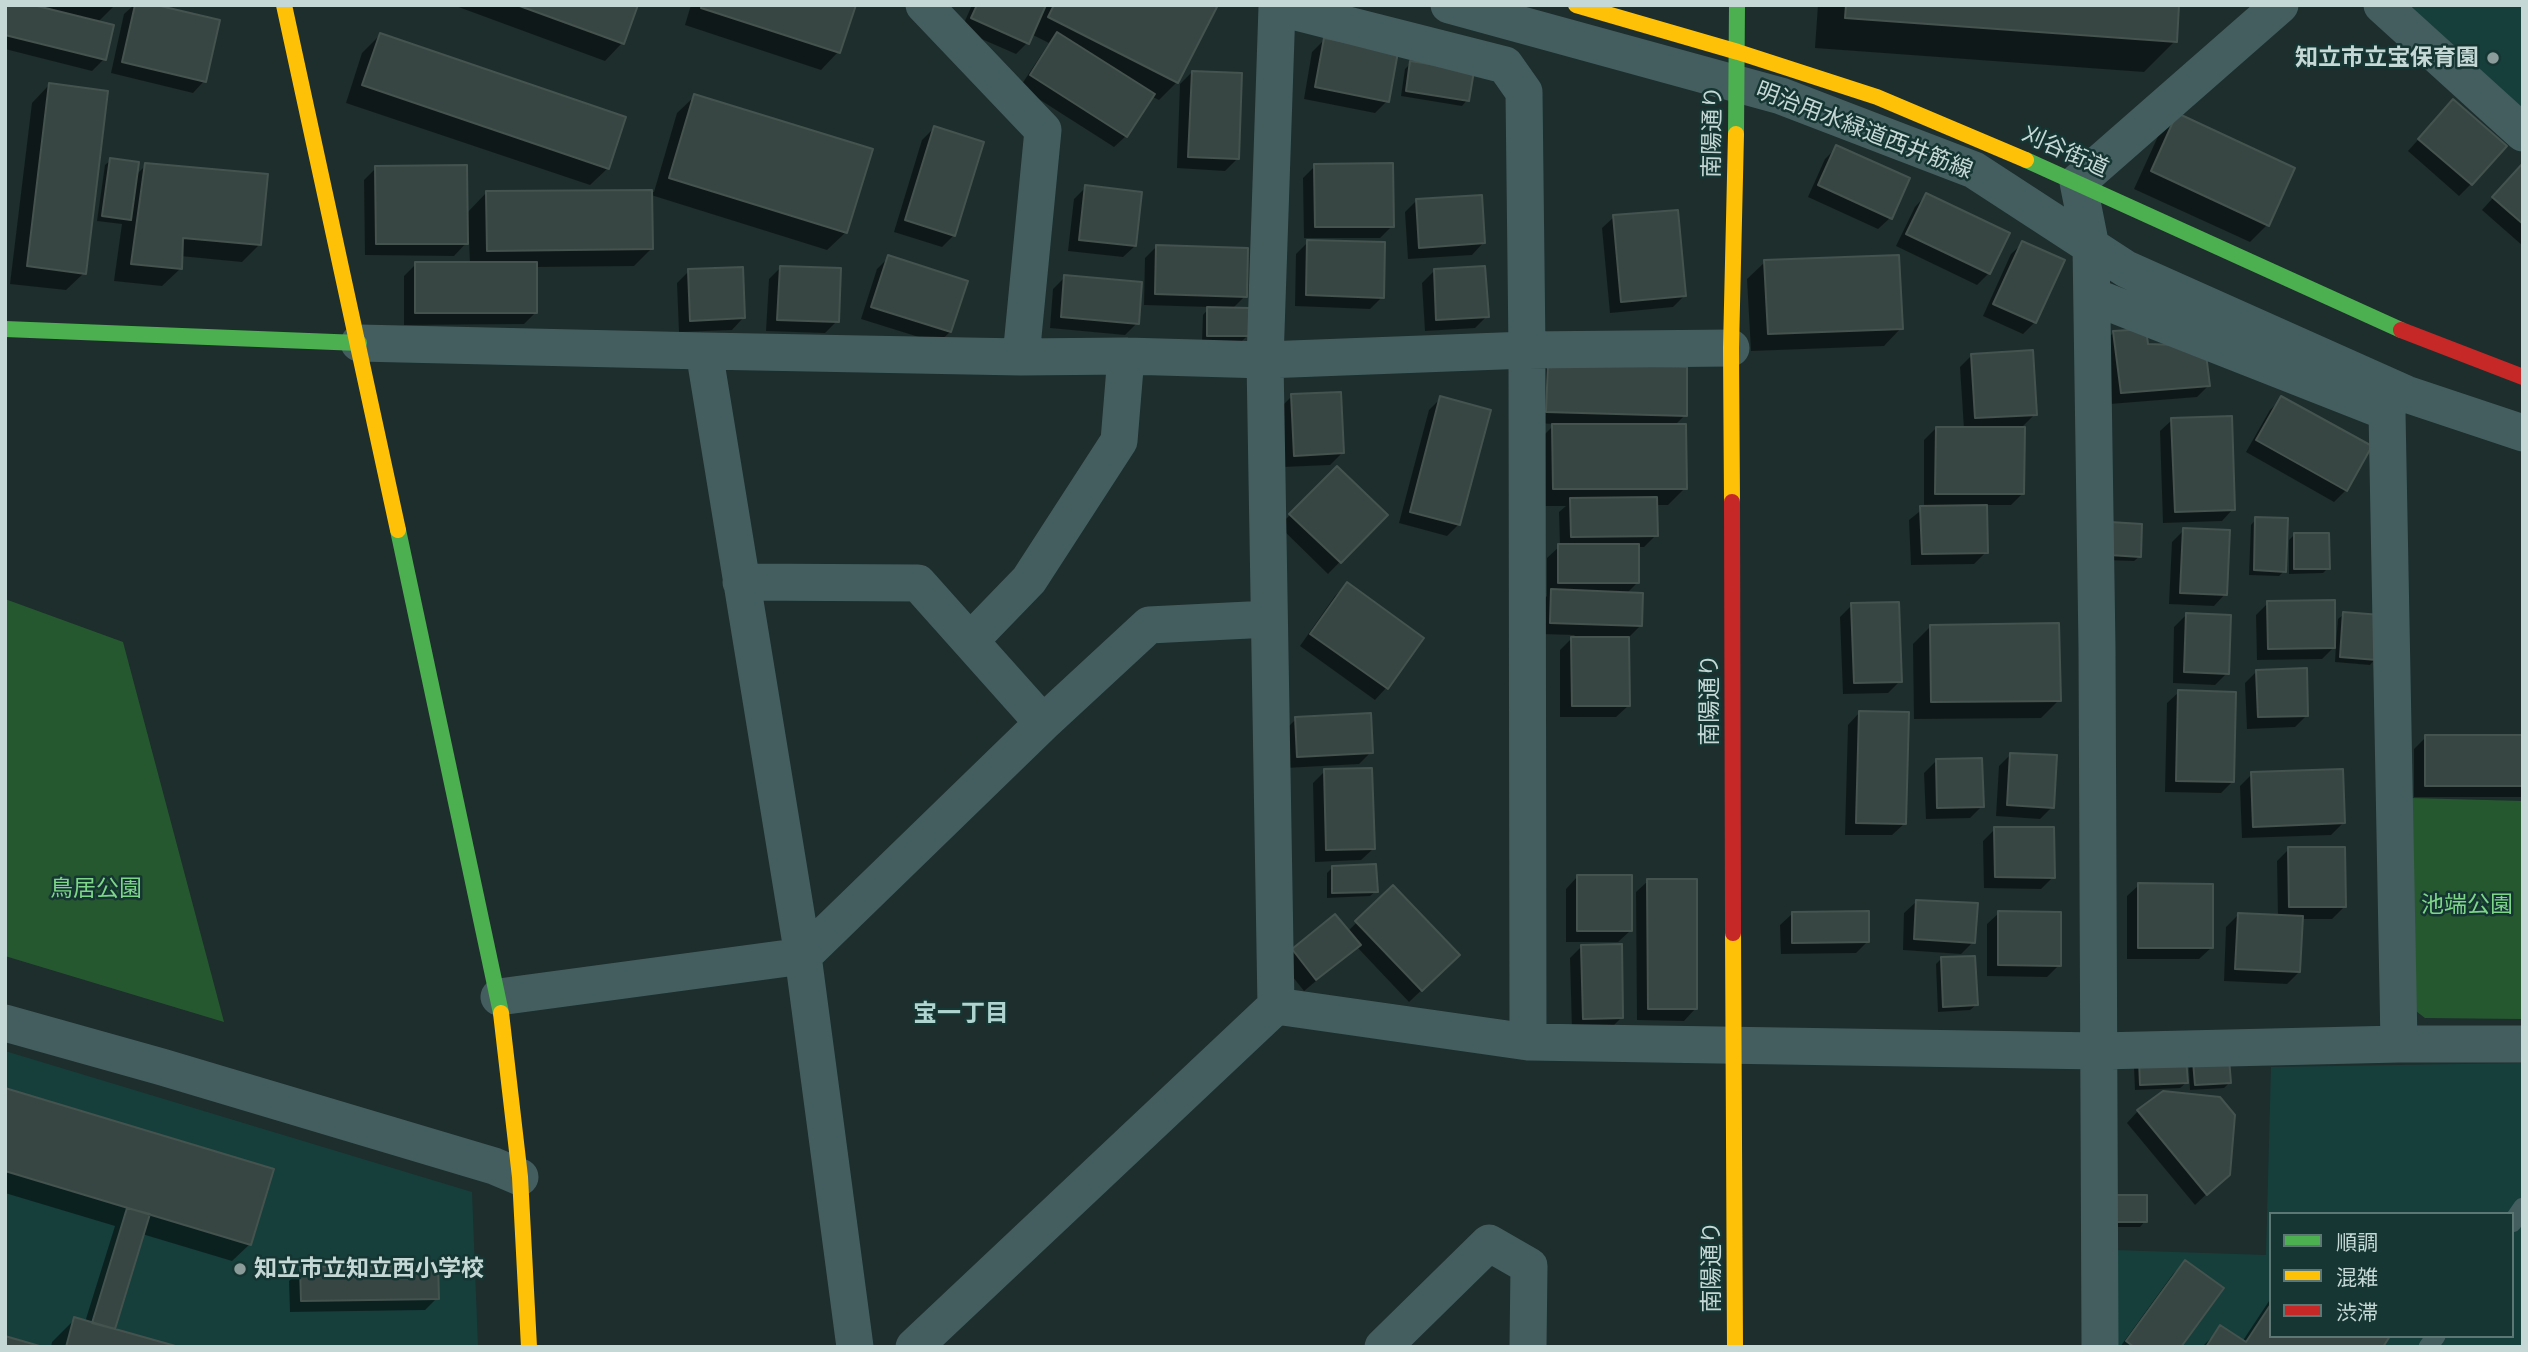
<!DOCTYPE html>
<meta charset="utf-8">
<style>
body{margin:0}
#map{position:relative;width:2528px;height:1352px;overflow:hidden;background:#1d2e2d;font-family:"Work Sans","Noto Sans JP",sans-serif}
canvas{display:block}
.frame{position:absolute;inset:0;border:7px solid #c6d8d5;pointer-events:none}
.legend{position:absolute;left:2269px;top:1212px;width:245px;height:126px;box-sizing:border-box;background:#153633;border:2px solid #5c7774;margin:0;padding:9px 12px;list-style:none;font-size:21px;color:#c6d8d5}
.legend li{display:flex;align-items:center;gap:14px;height:35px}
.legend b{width:35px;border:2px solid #5c7774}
</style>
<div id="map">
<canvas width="2528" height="1352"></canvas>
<div class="frame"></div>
<ul class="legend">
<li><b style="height:9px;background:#4caf50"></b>順調</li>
<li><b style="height:9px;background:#ffc107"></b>混雑</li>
<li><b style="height:9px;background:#c62828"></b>渋滞</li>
</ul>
</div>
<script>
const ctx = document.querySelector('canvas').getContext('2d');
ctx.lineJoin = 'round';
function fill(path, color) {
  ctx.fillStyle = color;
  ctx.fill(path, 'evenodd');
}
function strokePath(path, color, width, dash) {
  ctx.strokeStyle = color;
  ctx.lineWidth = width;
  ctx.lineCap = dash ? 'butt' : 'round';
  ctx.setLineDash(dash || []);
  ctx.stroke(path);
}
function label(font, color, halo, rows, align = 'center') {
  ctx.font = font + ' "Work Sans","Noto Sans JP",sans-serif';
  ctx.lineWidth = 5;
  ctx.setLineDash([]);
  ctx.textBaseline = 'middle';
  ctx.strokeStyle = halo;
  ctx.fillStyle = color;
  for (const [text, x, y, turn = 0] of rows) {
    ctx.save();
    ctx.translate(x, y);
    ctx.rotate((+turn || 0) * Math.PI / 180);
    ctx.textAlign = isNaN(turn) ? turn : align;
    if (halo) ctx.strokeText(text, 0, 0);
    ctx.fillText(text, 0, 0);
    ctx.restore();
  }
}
fill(new Path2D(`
 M2403,5H2523V110Z
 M5,1051L472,1192L478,1347H5Z
 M2523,1063V1347H2113L2114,1250L2266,1255L2271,1067ZM2271,1214H2512V1336H2271Z`), '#163f3c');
fill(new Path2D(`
 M5,599L123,642L224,1022L5,956Z
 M2411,798L2523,801V1019L2425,1018L2412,1008Z`), '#265830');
fill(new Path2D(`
 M5,5H115L97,23L104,59L92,71L5,49Z
 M134,5H148L204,81L193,93L111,73L124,14Z
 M453,5H637L622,43L605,61Z
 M691,5H854L838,52L821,70L685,25Z
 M972,5H1216L1177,82L1159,100L1151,96L1126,136L1114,147L1020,87L1049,43L1031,34L1027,43L1016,54L961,30Z
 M1818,5H2177L2175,41L2144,72L1815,48Z
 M380,35L608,168L590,185L346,103L362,53Z
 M1324,40L1387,101L1375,113L1304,99L1312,52Z
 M1411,63L1467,100L1462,106L1401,96L1405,69Z
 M1192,72L1237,159L1225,171L1177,168L1180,84Z
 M49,85L84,273L66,290L10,284L32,103Z
 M695,96L870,150L845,233L827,250L651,195V249L634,266L535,267L536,312L524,324L404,325V276L416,264H470L469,240L454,256L365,255L364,180L376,168L466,214L486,193L654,192L677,113Z
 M2442,113L2471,184L2459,196L2408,151Z
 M2177,115L2267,225L2250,242L2134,189L2160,132Z
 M934,128L954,235L942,247L894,232L922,140Z
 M1837,147L1890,218L1878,229L1808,197L1825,159Z
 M111,160L135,176L146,165L260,244L242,262L180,256V269L162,286L114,281L122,224L97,221L105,165Z
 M2523,165V246L2482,210Z
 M1315,166L1392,226L1380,238H1304L1303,178Z
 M1086,187L1135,246L1123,257L1068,251L1074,199Z
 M1926,195L1989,273L1977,285L1896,246L1915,207Z
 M1417,200L1483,243L1472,255L1408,259L1405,212Z
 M1614,217L1684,296L1673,307L1610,313L1602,228Z
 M1308,242L1382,297L1370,309L1295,306L1296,254Z
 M2023,243L2035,322L2023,334L1983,316L2011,254Z
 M1157,246L1245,296L1232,309L1247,336L1242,341H1202L1203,315L1210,307L1144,305L1145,258Z
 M889,257L950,332L938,343L861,319L877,269Z
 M1765,262L1901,328L1884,346L1751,351L1747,279Z
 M780,268L837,321L825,333L766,331L769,279Z
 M689,271L743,318L732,330L679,332L677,283Z
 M1434,271L1487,316L1475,328L1425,331L1422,283Z
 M1065,277L1137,323L1125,335L1050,328L1053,289Z
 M2114,332L2147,345L2208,386L2197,397L2110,404L2102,344Z
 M1972,355L2035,414L2020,429L2023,493L2011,505H1985L1986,552L1974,564L1911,565L1909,520L1924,508V440L1936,428L1964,429L1960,367Z
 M1548,365L1685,415L1674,426L1685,488L1668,505H1656V535L1644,547H1638V582L1626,594L1640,626L1628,638V706L1616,717H1560V650L1575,635L1539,634L1540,603L1547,596V558L1560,546L1559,512L1566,506H1536L1535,444L1555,424L1535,423L1537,377Z
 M1292,396L1342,453L1330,465L1283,467L1280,408Z
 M1441,398L1458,525L1447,536L1399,523L1429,410Z
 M2282,398L2346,490L2334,502L2246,452L2270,410Z
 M2172,420L2233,509L2222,521L2163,523L2160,431Z
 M1337,468L1385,515L1328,574L1279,526Z
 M2256,519L2284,571L2279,576L2249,575L2251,525Z
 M2105,530L2140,556L2134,561L2104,560Z
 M2184,530L2225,594L2214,606L2169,604L2172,542Z
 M2295,534L2328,568L2323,573L2289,574V540Z
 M1347,584L1422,638L1386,688L1375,700L1300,646L1335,596Z
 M2268,603L2334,644H2336L2338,619L2344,614L2375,659L2370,665L2335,662L2336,645L2322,659L2257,660L2256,615Z
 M1852,605L1900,681L1888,693L1843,694L1840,617Z
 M2186,615L2227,673L2215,685L2173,683L2174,627Z
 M1931,626L2059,700L2041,718L1914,719L1913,644Z
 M2257,671L2307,715L2295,727L2247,729L2245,683Z
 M2179,692L2233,781L2221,793L2165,792L2167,703Z
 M1859,713L1904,824L1892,835H1845L1848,725Z
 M1296,719L1371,752L1359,764L1286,768L1284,731Z
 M2426,737H2523V797H2414V749Z
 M2011,754L2052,807L2040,819L1996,816L1999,766Z
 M1936,761L1982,806L1970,818L1926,819L1924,773Z
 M1325,771L1373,849L1361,860L1315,862L1313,783Z
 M2252,774L2343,823L2331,835L2242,838L2240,786Z
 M1995,829L2053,877L2041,889L1984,888L1983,841Z
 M2289,849L2344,907L2332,919H2301L2299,972L2287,984L2224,981L2226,927L2238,915L2278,917L2277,861Z
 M1332,868L1376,891L1370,896L1327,898V873Z
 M1577,877L1630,931L1618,942H1566V889Z
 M1648,881L1695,1009L1684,1021L1637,1020L1636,892Z
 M2139,885L2211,948L2199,959H2127V896Z
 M1393,887L1446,967L1409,1002L1357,947L1304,991L1281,962L1293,950L1347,932Z
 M1916,902L1973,942L1961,954L1903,950L1904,913Z
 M1999,913L2059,965L2047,977L1987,976V924Z
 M1792,914L1868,941L1856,953L1781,954L1780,925Z
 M1582,946L1622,1017L1610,1029L1572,1030L1570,958Z
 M1942,958L1976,1005L1970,1010L1938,1012L1936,964Z
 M2194,1062L2229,1083L2224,1088L2190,1090L2189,1068Z
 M2134,1067L2186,1083L2180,1088L2135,1090Z
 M5,1090L250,1244L232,1261L142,1234L112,1330L172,1347H51L52,1342L75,1319L85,1322L115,1226L5,1193Z
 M2138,1111L2215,1186L2195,1205L2127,1123Z
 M2105,1202L2145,1221L2140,1227H2105Z
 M2185,1262L2178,1347H2120L2173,1274Z
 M301,1269L437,1298L425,1310L290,1312L289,1281Z
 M2271,1298V1336L2381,1347H2202L2221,1328L2242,1342Z`), '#0007');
const building = new Path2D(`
 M5,5H33L114,25L106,60L5,35Z
 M135,5H156L220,20L206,82L122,62Z
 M517,5H638L624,44Z
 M702,5H856L840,53L701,8Z
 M977,5H1046L1029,44L971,18Z
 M1054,5H1218L1178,83L1048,17Z
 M1846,5H2179L2177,42L1845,18Z
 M1057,32L1155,94L1127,137L1030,75Z
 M380,33L626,117L609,169L362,85Z
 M1324,38L1398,52L1389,102L1315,87Z
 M1410,61L1474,71L1469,101L1406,91Z
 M1192,71L1242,73L1239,159L1188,157Z
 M49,83L108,91L86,274L27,266Z
 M694,94L873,149L847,233L669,178Z
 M2453,99L2507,146L2472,185L2418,139Z
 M2177,113L2295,168L2269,226L2151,171Z
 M934,126L984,142L955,236L905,220Z
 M1836,145L1910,178L1892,219L1818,185Z
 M110,158L139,162L131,220L102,216Z
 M145,163L268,174L261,245L183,238L182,269L131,264Z
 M1393,163L1394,227H1315L1314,164Z
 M2523,163V224L2492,197Z
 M467,165L468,244H376L375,166Z
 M1085,185L1142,192L1136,246L1079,240Z
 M652,190L653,249L487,251L486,191Z
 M1926,193L2010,233L1990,274L1906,234Z
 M1482,195L1485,243L1419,248L1416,199Z
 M1678,210L1686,296L1621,302L1613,215Z
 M1307,240L1385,242L1384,298L1306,295Z
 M2022,241L2065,260L2036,323L1993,304Z
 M1156,245L1248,248L1247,297L1155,294Z
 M888,255L968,281L951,332L871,307Z
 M1899,255L1903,329L1768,334L1764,260Z
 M415,262H537V313H415Z
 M780,266L841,268L839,322L777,320Z
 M1485,266L1489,317L1436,320L1434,269Z
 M743,267L745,318L690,321L688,269Z
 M1064,275L1142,282L1139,324L1061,317Z
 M1207,307L1249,308V336H1207Z
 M2146,329L2148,344L2205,346L2210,386L2121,393L2113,331Z
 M2033,350L2037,415L1975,418L1971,354Z
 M1548,363L1687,367V416L1546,412Z
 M1341,392L1344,453L1294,456L1291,394Z
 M1440,396L1491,410L1460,525L1410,512Z
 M2281,396L2372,446L2347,491L2256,440Z
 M2232,416L2235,510L2175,512L2171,418Z
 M1552,424H1686L1687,489H1553Z
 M1936,427H2025L2024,494H1935Z
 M1337,466L1388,515L1341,563L1289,514Z
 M1657,497L1658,536L1571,537L1570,498Z
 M1987,505L1988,553L1922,554L1920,506Z
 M2255,517L2288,518L2286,572L2254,570Z
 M2110,522L2142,524L2141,557L2109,555Z
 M2183,528L2230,530L2227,595L2180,593Z
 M2294,533H2329L2330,569H2294Z
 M1558,544H1639V583H1558Z
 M1347,582L1424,638L1388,689L1310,634Z
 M1551,589L1643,593L1642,626L1550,623Z
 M2335,600V648L2268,649L2267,601Z
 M1899,602L1902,682L1854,683L1851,603Z
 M2343,612L2381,615L2377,660L2340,657Z
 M2186,613L2231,615L2229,674L2184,672Z
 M2059,623L2061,701L1931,702L1930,625Z
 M1571,637H1629L1630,706H1572Z
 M2307,668L2308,716L2258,717L2256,670Z
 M2178,690L2236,692L2234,782L2176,781Z
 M1859,711L1909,712L1906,824L1856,823Z
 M1371,713L1373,753L1297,757L1295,717Z
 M2425,735H2523V786H2425Z
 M2010,753L2057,755L2054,808L2007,805Z
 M1982,758L1984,807L1937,808L1936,759Z
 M1372,768L1375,849L1326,850L1324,769Z
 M2343,769L2345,823L2253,827L2251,772Z
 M1994,827H2054L2055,878L1995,877Z
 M2288,847H2345L2346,907H2289Z
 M1376,864L1378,892L1332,893V866Z
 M1577,875H1632V931H1577Z
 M1647,879H1697V1009H1648Z
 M2138,883L2213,884V948H2138Z
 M1393,885L1460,955L1422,991L1355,921Z
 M1916,900L1978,903L1975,943L1914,939Z
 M1869,911V942L1792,943V912Z
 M1998,911L2061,912V966L1998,965Z
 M2238,913L2303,916L2300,972L2235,969Z
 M1335,914L1361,945L1316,980L1292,949Z
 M1622,944L1623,1018L1583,1019L1581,945Z
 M1975,956L1978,1005L1943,1007L1941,957Z
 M2186,1058L2188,1083L2140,1085L2139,1059Z
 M2229,1058L2231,1083L2195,1085L2193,1061Z
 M5,1088L274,1169L251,1245L5,1171Z
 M2163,1091L2220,1097L2235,1115L2230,1175L2207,1195L2137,1110Z
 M2110,1195H2147V1222H2110Z
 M127,1208L150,1214L115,1329L92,1323Z
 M2185,1260L2224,1288L2181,1347H2134L2126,1341Z
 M438,1265L439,1299L301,1301L300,1267Z
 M2271,1304V1336H2390L2383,1347H2206L2220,1325L2246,1342Z
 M74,1317L115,1329L179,1347H66Z
 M5,1336L43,1347H5Z`);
fill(building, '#384643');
strokePath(building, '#45534f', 2);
strokePath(new Path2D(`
 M2512,1223L2523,1207
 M2428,1347L2436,1336`), '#445e5f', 19);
strokePath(new Path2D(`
 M924,5L1043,130L1021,357
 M1449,5L1781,96L1974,170L2126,269L2406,394L2523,433
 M2382,5L2523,133
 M2092,296L2387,412L2399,1044
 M359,343L704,351L1021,357L1126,356L1265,360L1527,350L1731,348
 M704,351L803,956L855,1347
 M741,582L918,583L1043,723
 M970,641L1029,580L1119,441L1126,356
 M499,997L803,956L1043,723L1149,625L1269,619
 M1276,1006L1528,1042L2100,1051L2399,1044H2523
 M5,1023L162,1067L494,1166L520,1177
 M914,1347L1276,1006L1265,360L1277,7L1505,65L1524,92L1527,350L1528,1042
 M1383,1347L1489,1243L1529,1266L1528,1347
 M2100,1347L2097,648L2091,247L2078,182L2280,5`), '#445e5f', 37);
strokePath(new Path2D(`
 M1736,134L1737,5
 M2026,160L2401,330
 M5,329L359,343
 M398,530L501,1013`), '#4caf50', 16);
strokePath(new Path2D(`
 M284,5L398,530
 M1576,5L1738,52L1877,97L2026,160
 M1732,502L1731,348L1736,134
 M1733,933L1735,1347
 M501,1013L520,1177L529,1347`), '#ffc107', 16);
strokePath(new Path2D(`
 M2401,330L2523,377
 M1732,502L1733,933`), '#c62828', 16);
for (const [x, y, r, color] of [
 [2493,58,7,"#8b9c9a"],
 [240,1269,7,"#8b9c9a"]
]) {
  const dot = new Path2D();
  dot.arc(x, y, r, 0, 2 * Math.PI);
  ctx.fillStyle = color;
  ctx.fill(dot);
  strokePath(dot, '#153633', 2.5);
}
label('bold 23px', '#c6d8d5', '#153633', [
 ["知立市立宝保育園",2479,58],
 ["知立市立知立西小学校",254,1269,"left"]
], 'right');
label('23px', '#c6d8d5', '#153633', [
 ["明治用水緑道西井筋線",1864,131,21],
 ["南陽通り",1713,132,-89],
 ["刈谷街道",2065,152,24],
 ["南陽通り",1710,700,-90],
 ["南陽通り",1712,1267,-90]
]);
label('23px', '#7ed689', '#153633', [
 ["鳥居公園",96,889],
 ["池端公園",2467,905]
]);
label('bold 24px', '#b0d5d0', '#153633', [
 ["宝一丁目",961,1014]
]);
</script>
